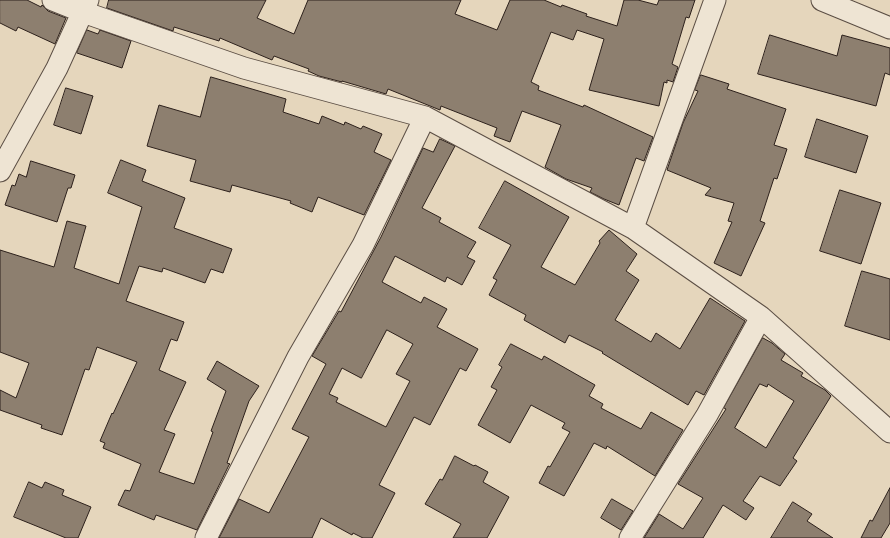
<!DOCTYPE html>
<style>
body{margin:0}
canvas{display:block;background:#e5d6bc}
</style>
<canvas width="890" height="538"></canvas>
<script>
const ctx = document.querySelector('canvas').getContext('2d');
ctx.lineJoin = 'round';
function fill(path, color) {
  ctx.fillStyle = color;
  ctx.fill(path, 'evenodd');
}
function strokePath(path, color, width, dash) {
  ctx.strokeStyle = color;
  ctx.lineWidth = width;
  ctx.lineCap = dash ? 'butt' : 'round';
  ctx.setLineDash(dash || []);
  ctx.stroke(path);
}
const building = new Path2D(`
 M0,0H27L41,7L42,5L48,11L66,18L55,44L18,27L16,31L0,23Z
 M109,0H266L257,18L294,34L308,0H461L455,14L497,30L510,0H544L561,7L562,5L587,14L586,16L617,26L624,0H638L657,5L659,0H695L689,18L686,17L672,64L678,67L673,82L667,80V83L664,82L659,106L589,90L604,39L577,30L573,40L551,32L531,82L539,86L538,90L583,107L584,105L653,137L644,161L636,158L619,205L604,199L590,192L592,188L566,179L545,167L561,125L522,111L510,142L494,136L497,128L441,106L440,110L388,89L386,94L342,81V82L319,76L308,71L309,69L274,56L272,60L220,38L219,41L174,27L173,31L107,8Z
 M87,30L98,34L100,30L131,41L122,68L77,53Z
 M770,35L837,56L842,35L890,48V75L885,73L876,106L758,74Z
 M701,75L729,84L727,89L786,109L774,145L787,149L777,179L774,178L760,221L765,223L741,276L714,263L732,222L728,221L734,203L705,195L711,188L667,170L683,123L698,91L695,90Z
 M211,77L286,99L283,112L319,124L322,116L344,125L345,122L361,129L363,126L382,134L374,152L391,160L364,215L318,197L312,212L290,203L291,201L232,185L230,192L190,181L196,160L147,146L159,105L200,117Z
 M66,88L93,96L81,134L54,125Z
 M817,119L868,136L856,173L805,157Z
 M440,139L455,146L422,208L441,218L439,222L476,242L467,257L475,261L462,285L447,277L445,282L395,256L382,282L421,303L424,297L447,309L437,327L478,349L466,371L460,368L430,425L414,417L379,485L395,493L372,538H363L353,533L352,535L321,518L312,538H219L239,499L269,513L309,437L292,429L326,364L312,356L339,311L341,312L381,237L423,148L433,152ZM387,330L413,344L396,374L410,381L386,427L336,402L338,398L329,394L342,368L361,378Z
 M121,160L146,170L142,181L185,198L174,228L232,249L223,273L211,269L205,283L163,268L162,272L139,266L126,301L184,322L177,341L171,339L159,370L186,382L164,430L175,434L159,472L194,484L213,432L211,431L226,391L207,379L217,361L259,386L249,401L227,463L230,464L229,465L197,530L156,515L154,520L118,505L125,490L130,491L141,464L103,448L105,443L100,441L112,413L113,414L137,362L97,347L89,370L85,369L62,435L41,428L42,425L0,410V390L16,398L29,363L0,352V250L54,267L67,221L86,226L74,268L119,284L142,207L108,193Z
 M31,161L75,175L71,188H68L57,222L5,205L12,185L15,186L19,174L26,177Z
 M505,181L569,217L541,267L575,285L600,243L599,241L609,230L637,254L626,271L639,280L615,320L651,342L656,333L680,349L710,298L745,321L704,395L696,391L688,405L602,353L603,352L569,335L565,343L524,320L526,315L489,295L497,280L493,278L511,245L479,228Z
 M840,190L881,203L861,264L820,251Z
 M862,271L890,279V340L845,326Z
 M763,338L772,343L785,354L781,360L803,373L801,376L825,390L831,396L793,458L797,461L780,486L760,476L743,501L754,508L746,520L723,505L703,538H644L659,514L683,529L703,498L678,484L726,409L724,408ZM760,384L767,387L768,384L794,401L766,448L735,428Z
 M511,344L542,360L544,356L595,385L589,396L603,404L601,408L641,429L651,412L683,430L655,476L607,446L606,449L594,443L564,496L539,483L548,466L550,467L570,432L562,428L565,423L531,405L510,443L478,425L497,390L491,387L502,367L499,365Z
 M455,456L474,466L475,465L488,472L483,482L509,497L487,538H453L461,524L425,504L440,479L442,480Z
 M29,482L42,488L45,482L64,490L62,495L91,507L78,538H66L14,517Z
 M890,488V523L881,538H861L870,520L872,521Z
 M612,499L633,511L621,530L601,518Z
 M793,502L812,514L807,521L833,538H771Z`);
fill(building, '#8d7f6f');
strokePath(building, '#2d211c', 1);
const minor = new Path2D(`
 M53,0L83,12L244,68L425,117L633,228
 M715,0L633,228L761,317L890,432
 M822,0L890,28
 M0,171L57,68L88,0
 M206,538L298,357L363,245L425,117
 M630,538L707,415L761,317`);
strokePath(minor, '#5b4e44', 23);
strokePath(minor, '#eee4d3', 21);
</script>
